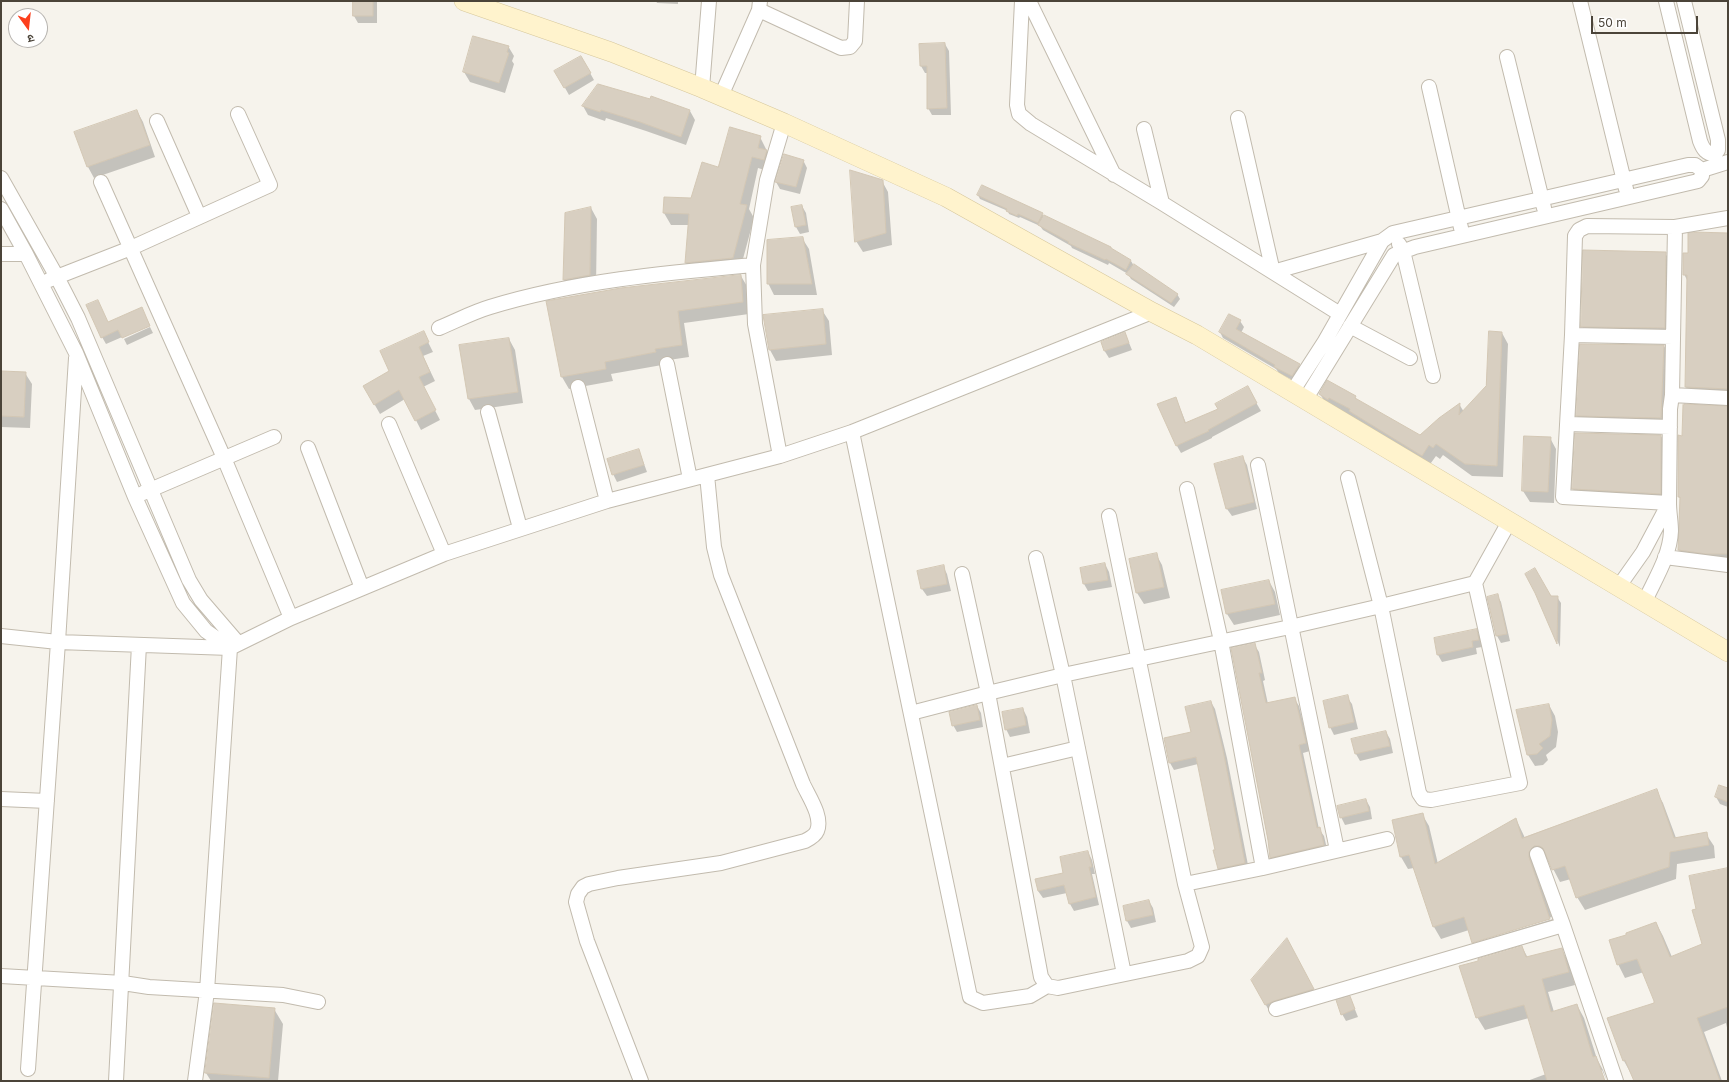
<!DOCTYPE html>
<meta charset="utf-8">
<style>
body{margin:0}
#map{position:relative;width:1729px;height:1082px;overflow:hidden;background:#f6f3ec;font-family:Inter,"Noto Sans Devanagari",sans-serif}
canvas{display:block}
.frame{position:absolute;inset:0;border:2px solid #4b4439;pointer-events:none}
.north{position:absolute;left:8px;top:8px;width:40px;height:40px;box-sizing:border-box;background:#fff;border:1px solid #b7b4b0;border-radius:50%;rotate:165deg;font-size:11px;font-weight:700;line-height:16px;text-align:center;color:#4b4439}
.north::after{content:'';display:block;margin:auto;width:14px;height:18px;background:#fc3f1d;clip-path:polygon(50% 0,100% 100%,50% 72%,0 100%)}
.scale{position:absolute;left:1591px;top:16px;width:107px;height:18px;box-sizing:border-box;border:2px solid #4b4439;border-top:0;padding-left:5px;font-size:12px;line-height:14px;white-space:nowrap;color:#4b4439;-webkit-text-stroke:3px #fff;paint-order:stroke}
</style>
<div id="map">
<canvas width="1729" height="1082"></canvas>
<div class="frame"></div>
<div class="north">उ</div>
<div class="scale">50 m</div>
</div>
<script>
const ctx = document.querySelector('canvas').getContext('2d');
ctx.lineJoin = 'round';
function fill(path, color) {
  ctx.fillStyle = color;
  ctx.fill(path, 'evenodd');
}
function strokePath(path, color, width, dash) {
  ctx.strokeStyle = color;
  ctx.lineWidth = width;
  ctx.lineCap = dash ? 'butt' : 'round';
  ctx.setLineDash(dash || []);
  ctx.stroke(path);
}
fill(new Path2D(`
 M354,1H377V23H358L354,16Z
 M656,1H678V4L657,3Z
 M945,44L949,51L951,115H932L928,108V73H925L921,66L920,45Z
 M508,46L514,56L512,61L514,64L505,93L470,82L464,72Z
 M581,57L594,80L569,95L556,72Z
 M652,97L690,111L695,120L686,145L646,131L606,118L605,121L588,115L583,106L651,101Z
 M137,111L143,122L155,157L94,178L88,167L76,133Z
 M760,137L773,163L771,172L758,168L749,209L754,218L740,270L692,275L686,263L689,225H671L664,213L691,199L719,168Z
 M803,160L807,168L800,194L780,189L776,182Z
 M882,181L888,192L892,245L863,252L856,241Z
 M978,195L1042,214L1044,217L1112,250L1131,261L1134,266L1177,294L1180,299L1174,307L1131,279L1128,274L1109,263L1108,265L1072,248L1071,246L1043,230L1040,226L1020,217L1019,218L1009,214L1008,211L980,199Z
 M802,206L806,213L809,232L800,234L796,227L792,207Z
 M591,208L597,219L596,286L570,291L564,280L566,213Z
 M1728,235V404L1694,402L1686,387L1688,282L1684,274L1689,254Z
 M802,238L809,249L817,295H774L768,283Z
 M1665,253L1674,268L1673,343L1591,341L1582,326Z
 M741,276L748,288L749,314L684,323L689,357L662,361V365L611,374L613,381L569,389L562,377L621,289Z
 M98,301L108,323L145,315L150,325L106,344L102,337Z
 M822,310L829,321L832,355L776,361L770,350Z
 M1229,315L1240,321L1244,327L1241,333L1299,365L1303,371L1296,382L1279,373L1276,369L1223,338L1220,332Z
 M150,327L153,333L127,345L124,339Z
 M1125,333L1132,350L1109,358L1104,350Z
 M1502,333L1508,344L1503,477L1472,476L1443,455L1440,459L1436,456L1428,467L1327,405L1320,394L1355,397L1357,400L1420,436L1459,404L1464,412L1487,387Z
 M509,339L515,350L523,403L475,410L469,399Z
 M428,342L433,352L423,356L435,381L423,387L440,420L421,430L405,399L380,414L364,386L390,371L381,352Z
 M1664,346L1672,361L1669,433L1586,430L1577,416Z
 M1,372L25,373L32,384L30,428L1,427Z
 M1247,387L1261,411L1212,437V438L1181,453L1177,446L1176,398L1186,423L1220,410Z
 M1728,407V569L1688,565L1679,550L1681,500L1679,497L1683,437Z
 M1661,436L1669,451V509L1582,504L1573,489Z
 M1550,438L1556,449L1554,503L1530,502L1523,491Z
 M639,450L647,472L617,482L613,474Z
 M1243,458L1247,465L1257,509L1232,516L1227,509L1215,465Z
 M1156,554L1162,565L1170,598L1144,604L1137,593Z
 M1105,564L1109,572L1112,587L1088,591L1084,584L1081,569Z
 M943,566L947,574L951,591L927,596L922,589L919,571Z
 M1269,581L1275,592L1280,615L1234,625L1227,614L1222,591Z
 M1536,593L1557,597L1561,603L1560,647Z
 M1497,595L1501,602L1510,641L1501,643L1497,636Z
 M1476,630L1480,637L1482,647L1476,648L1477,654L1442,662L1438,655L1435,639Z
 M1254,644L1259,652L1265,680L1263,681L1268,704L1294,698L1299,706L1310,751L1303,753L1319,829L1324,836L1328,853L1275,865L1271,857L1232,649Z
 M1347,697L1352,704L1358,729L1334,735L1330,727Z
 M1211,702L1215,709L1227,758L1249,870L1223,875L1219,868L1198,764L1174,770L1170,763L1192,733Z
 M1549,705L1555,716L1558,732L1556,747L1546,755L1548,760L1543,765L1535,766L1528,755L1518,711Z
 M977,706L981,713L983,727L957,732L953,725Z
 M1023,709L1027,717L1030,733L1010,737L1006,729Z
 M1386,732L1390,739L1393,753L1360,761L1356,754L1352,740Z
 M1728,789V807L1720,804L1716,797Z
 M1656,791L1663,803L1676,838L1706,834L1714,846L1715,858L1677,864L1676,879L1585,910L1577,897L1571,879L1560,882L1548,859L1541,858L1536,870L1552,917L1474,941V943L1553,919L1557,931L1480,955L1473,942L1469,930L1441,939L1434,927L1414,868L1408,869L1401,857L1393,821L1422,814L1429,826L1438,864L1516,819L1525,838Z
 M1366,800L1370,807L1372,819L1345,825L1341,817Z
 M1088,852L1092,860L1095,874H1092L1099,905L1074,911L1070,904L1067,893L1043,898L1038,891L1065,873Z
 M1728,868V1032L1726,1023L1704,1032L1722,1081H1635L1624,1061L1609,1019L1655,1003V1001L1644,972L1625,978L1618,964L1628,936L1656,923L1663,936L1672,957L1703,945L1697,910Z
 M1149,901L1153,908L1156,922L1131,928L1127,921L1124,906Z
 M1522,947L1528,958L1561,949L1569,962L1575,985L1548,992L1554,1012L1577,1005L1584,1018L1597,1059L1603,1070L1607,1081L1602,1070H1600L1604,1081H1527L1546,1074L1529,1018L1485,1030L1477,1017Z
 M1293,951L1319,1000L1272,1016L1252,980Z
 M1350,997L1358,1017L1346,1021L1342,1014Z
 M215,1004L274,1009L283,1024L278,1081H211L206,1073Z`), '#0003');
const building = new Path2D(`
 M353,1H373V16H353Z
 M473,36L509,46L507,52L509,53L499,83L463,72Z
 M945,43L947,108L927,109V66H920L919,44Z
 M581,56L591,73L564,88L554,71Z
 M598,84L650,99L651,96L690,110L681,137L640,122L601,110L600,112L582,106Z
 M137,110L150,145L87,167L74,132Z
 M730,127L761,136L758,148L767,150L764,160L752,157L740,204L747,205L733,258L685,263L689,214L663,213L664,197L691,198L702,162L718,167Z
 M784,154L804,160L796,187L775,182Z
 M850,170L883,180L886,233L855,242Z
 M982,185L1043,213L1038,223L1018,214L1017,216L1006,211L1007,209L977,195Z
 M802,205L806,225L795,227L791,207Z
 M591,207L590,275L563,280L565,213Z
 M1044,215L1111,247V248L1131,260L1126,270L1106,259L1105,260L1068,243L1069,242L1038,225Z
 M1694,232L1728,233V389L1685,387L1687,275H1683V253H1688V233Z
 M803,237L812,284H767V240Z
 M1583,250L1666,252L1665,328L1581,327Z
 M1134,264L1178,294L1171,303L1126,274Z
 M741,275L743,302L678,311L682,345L655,349L656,352L605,362L606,369L561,377L546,301L621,288Z
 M98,300L108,322L142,307L150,326L122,338L118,330L101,338L86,305Z
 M823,309L826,344L769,350L763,315Z
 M1229,314L1241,320L1236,329L1300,364L1292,376L1274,367L1275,365L1219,332Z
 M424,331L429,342L419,347L430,372L419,377L436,410L415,421L399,390L374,405L363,386L389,371L380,351Z
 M1489,331L1502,332L1497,466L1465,464L1436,444L1433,448L1429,445L1422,456L1349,411L1350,409L1329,398L1328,400L1319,394L1327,380L1356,396L1355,398L1420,435L1439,418L1460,403L1459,415L1486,386Z
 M1125,332L1129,343L1104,351L1101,342Z
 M509,338L518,392L468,399L459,345Z
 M1580,344L1664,345L1661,418L1576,416Z
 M1,371L26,372L24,417L1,416Z
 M1248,386L1257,403L1208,430L1209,431L1176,446L1157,404L1176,397L1185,423L1218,409L1215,404Z
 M1684,404L1728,406V554H1706L1678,550L1680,497H1678V435L1682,436L1683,405Z
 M1575,433L1661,435V494L1572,489Z
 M1524,436L1551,437L1548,492L1522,491Z
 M639,449L644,465L612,475L607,459Z
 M1243,456L1254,502L1226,509L1214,464Z
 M1157,553L1164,587L1136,593L1129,559Z
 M1105,563L1108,580L1083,584L1080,568Z
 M944,565L947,584L921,589L917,571Z
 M1535,568L1551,596H1558L1557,644L1535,593L1525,574Z
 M1269,580L1275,604L1226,614L1221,590Z
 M1498,594L1507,634L1496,636L1487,597Z
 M1477,629L1479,640L1472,641L1473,647L1437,655L1434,638Z
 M1255,643L1262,673H1259L1266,703L1295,697L1306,743L1299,745L1317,828L1320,827L1324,845L1270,858L1268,840L1231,648Z
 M1348,695L1354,722L1329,728L1323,701Z
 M1211,701L1223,750L1245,863L1218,869L1213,850H1215L1212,836L1196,757L1169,763L1164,738L1191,732L1185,707Z
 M1549,704L1552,720L1550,736L1539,744L1543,748L1537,754L1527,755L1516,710Z
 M977,705L980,720L952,726L949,712Z
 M1023,708L1026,725L1005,730L1002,712Z
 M1386,731L1390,746L1355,754L1351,739Z
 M1719,785L1728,788V802L1715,797Z
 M1657,789L1674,838L1707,832L1709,845L1670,852L1669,867L1576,898L1565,866L1552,870L1543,848L1539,846H1534L1529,852V857L1550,919L1472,943L1464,917L1433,927L1409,855L1400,857L1392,820L1423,813L1435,864L1516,818L1522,838Z
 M1366,799L1369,811L1340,818L1337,806Z
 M1088,851L1092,867H1089L1096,897L1069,904L1064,885L1038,891L1035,879L1063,873L1060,857Z
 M1728,868V1007L1697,1018L1720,1081H1634L1625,1060L1623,1061L1607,1018L1654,1003V1001L1637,959L1617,965L1609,940L1626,935V933L1656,922L1670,957L1702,944L1692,910L1696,909L1689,876Z
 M1149,900L1153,915L1126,921L1123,906Z
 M1287,938L1314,989L1274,1001L1265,1005L1251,980Z
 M1522,946L1526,957L1562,948L1569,972L1542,979L1551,1012L1577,1004L1593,1057L1596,1056L1605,1081H1547L1524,1005L1476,1018L1459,966L1478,961V959Z
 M1350,996L1355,1009L1341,1015L1336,1000Z
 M214,1003L275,1008L269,1078L205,1073Z`);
fill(building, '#d8cfc1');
strokePath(building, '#d3c7b4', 1);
const minor = new Path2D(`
 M1022,1L1017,105L1019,114L1031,124L1162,203L1340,314
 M1029,1L1114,175
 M1580,1L1626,189
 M1666,1L1700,141C1703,149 1706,154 1715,154L1718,150V140L1684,1
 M759,10L841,48L850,47L855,41L857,1
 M1507,57L1544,208
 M1429,87L1461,228
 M702,88L709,1
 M721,96L759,10L760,1
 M1238,118L1273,272L1382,241
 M157,121L199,216
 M1144,129L1162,203
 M1702,170L1728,162
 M1,178L57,277L78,318L189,580L201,600L238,643
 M101,182L224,458L291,618
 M1,209L26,254L76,353L135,497L183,603L206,631L230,648L207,991L195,1081
 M1399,244L1403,251L1433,376
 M1,254H26
 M753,265L767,180L784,123
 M49,280L131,248L270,185L238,114
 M1350,326L1410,358
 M439,328C456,321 473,312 490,307C575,281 664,273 753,265L755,324L780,456
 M1572,335L1673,337
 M667,364L690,479
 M578,387L607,501
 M1292,392L1325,341L1382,241L1393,233L1688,165H1695L1702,170
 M1672,395L1728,398
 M1305,400L1394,255L1415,247L1698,181L1702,176V170
 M488,412L520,528
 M1567,424L1670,427
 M852,432L970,997L983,1003L1030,996L1047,986
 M308,448L362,588
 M1258,465L1337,850
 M1348,478L1381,606L1419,793L1423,799L1431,800L1520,783L1475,583L1509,522
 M143,493L274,437
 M1109,516L1185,884L1202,947L1198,956L1188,961L1058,988L1047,986L1041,977L988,693L1063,675L1290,627L1381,606L1475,583
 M444,554L607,501L780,456L852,432L1152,312
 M1665,557L1728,565
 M1036,558L1063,675L1124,974
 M1619,586L1643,552L1669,503L1670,409L1672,395L1675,227
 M1645,601C1655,579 1670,556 1671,531C1671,522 1669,512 1669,503L1563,497L1572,335L1575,236L1579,230L1587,226L1675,227L1728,218
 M1,636L58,642L230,648L291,618L444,554L389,424
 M911,713L988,693L962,574
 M1002,766L1078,748
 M1,799L47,801
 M1537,854L1563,925L1616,1081
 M1263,868L1387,839
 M1185,884L1263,868L1221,641L1187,489
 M1,976L123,983L149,987L283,995L318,1002
 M1276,1009L1563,925
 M28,1069L58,642L76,358
 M116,1081L139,645
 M641,1081L587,941L576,902L578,894L583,887L589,884L618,878L721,863L805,841C809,839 815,836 817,831C823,817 809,797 803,784L721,575L714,547L707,475`);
const secondary = new Path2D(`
 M464,1L611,52L702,88L784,123L946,197L1152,312L1197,335L1728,652`);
strokePath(minor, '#c2bbae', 16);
strokePath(secondary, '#d6c79b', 20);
strokePath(minor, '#fff', 14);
strokePath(secondary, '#fff3cd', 19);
</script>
